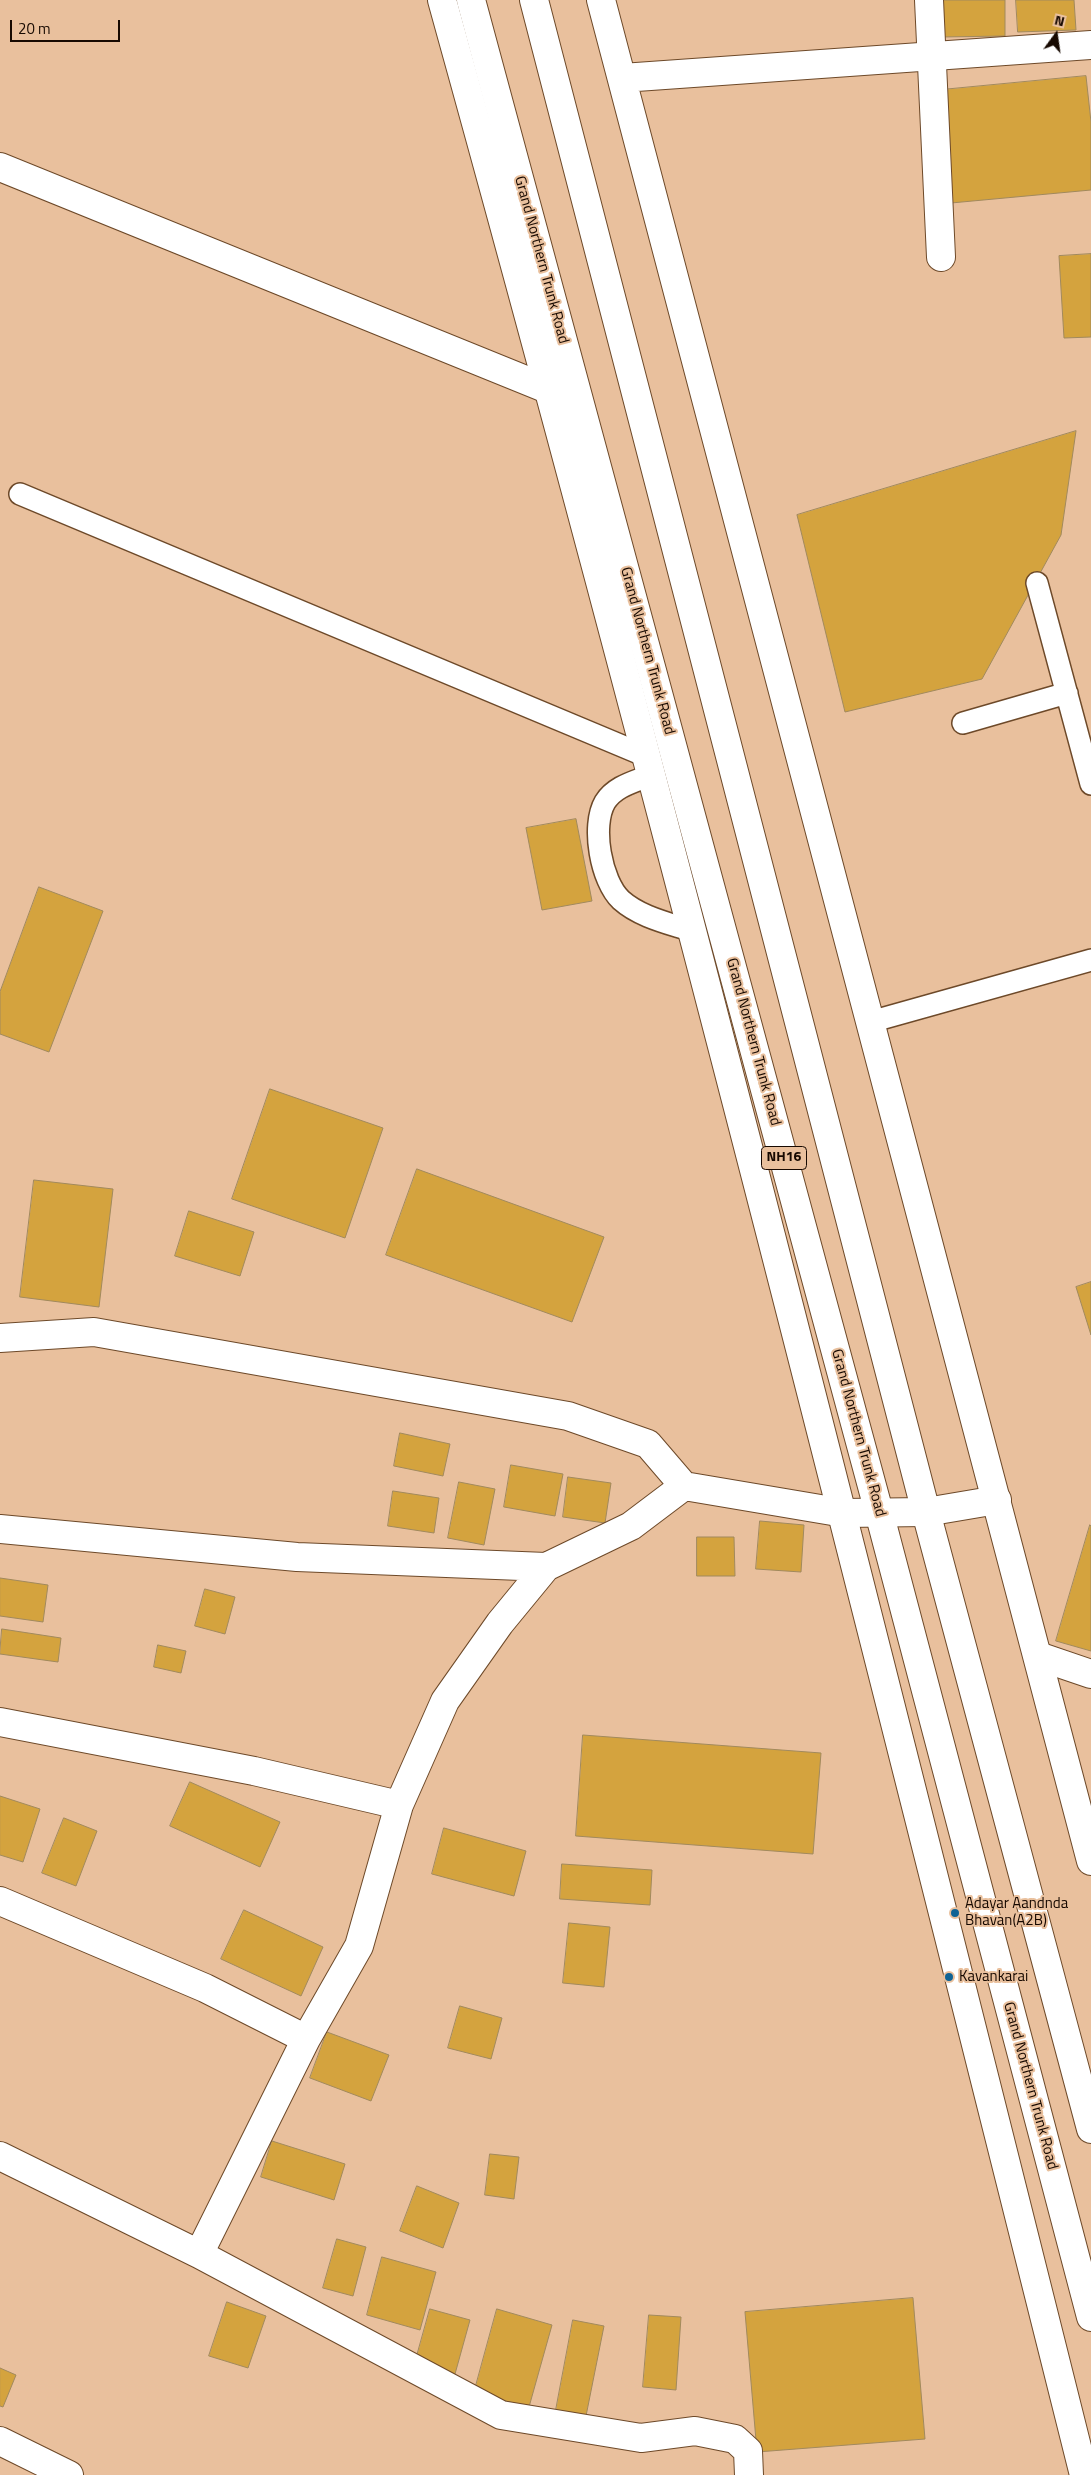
<!DOCTYPE html>
<style>
body{margin:0}
#map{position:relative;width:1091px;height:2475px;overflow:hidden;background:#e9c09d;font-family:"Titillium Web",sans-serif}
canvas{display:block}
.north{position:absolute;left:1031px;top:10px;width:50px;height:50px;-webkit-text-stroke:4px #e9c09d;paint-order:stroke;rotate:14deg;font-size:14px;font-weight:700;line-height:20px;text-align:center;color:#170901}
.north::after{content:'';display:block;margin:auto;width:18px;height:22px;background:#170901;clip-path:polygon(50% 0,100% 100%,50% 72%,0 100%)}
.scale{position:absolute;left:10px;top:20px;width:110px;height:22px;box-sizing:border-box;border:2px solid #170901;border-top:0;padding-left:6px;font-size:15px;line-height:18px;white-space:nowrap;color:#170901;-webkit-text-stroke:4px #e9c09d;paint-order:stroke}
</style>
<div id="map">
<canvas width="1091" height="2475"></canvas>
<div class="north">N</div>
<div class="scale">20 m</div>
</div>
<script>
const ctx = document.querySelector('canvas').getContext('2d');
ctx.lineJoin = 'round';
function fill(path, color) {
  ctx.fillStyle = color;
  ctx.fill(path, 'evenodd');
}
function strokePath(path, color, width, dash) {
  ctx.strokeStyle = color;
  ctx.lineWidth = width;
  ctx.lineCap = dash ? 'butt' : 'round';
  ctx.setLineDash(dash || []);
  ctx.stroke(path);
}
function label(font, color, halo, rows, align = 'center') {
  ctx.font = font + ' "Titillium Web",sans-serif';
  ctx.lineWidth = 4;
  ctx.setLineDash([]);
  ctx.textBaseline = 'middle';
  ctx.strokeStyle = halo;
  ctx.fillStyle = color;
  for (const [text, x, y, turn = 0] of rows) {
    ctx.save();
    ctx.translate(x, y);
    ctx.rotate((+turn || 0) * Math.PI / 180);
    ctx.textAlign = isNaN(turn) ? turn : align;
    if (halo) ctx.strokeText(text, 0, 0);
    ctx.fillText(text, 0, 0);
    ctx.restore();
  }
}
const building = new Path2D(`
 M942,0H1005V36L942,37Z
 M1016,0H1074L1076,30L1018,32Z
 M1086,76L1091,122V190L951,203L941,90Z
 M1091,254V337L1064,338L1059,256Z
 M1076,431L1061,535L982,679L845,712L797,515Z
 M576,819L592,901L542,910L526,828Z
 M39,887L103,911L49,1052L0,1034V992Z
 M270,1089L383,1128L345,1238L232,1199Z
 M417,1169L604,1237L572,1322L386,1255Z
 M34,1180L113,1189L99,1307L20,1297Z
 M189,1211L254,1232L240,1276L175,1256Z
 M1091,1282V1335L1076,1287Z
 M400,1433L450,1444L443,1476L394,1466Z
 M511,1465L563,1474L555,1516L504,1507Z
 M568,1477L611,1483L605,1523L563,1517Z
 M459,1482L495,1489L484,1545L448,1538Z
 M393,1491L439,1498L434,1533L388,1526Z
 M760,1521L804,1525L801,1572L756,1569Z
 M1090,1525L1091,1526V1651L1056,1641Z
 M697,1537H734L735,1576H697Z
 M0,1578L48,1585L43,1622L0,1616Z
 M205,1589L235,1597L225,1634L195,1626Z
 M2,1629L61,1638L58,1662L0,1654Z
 M158,1645L186,1651L181,1673L154,1667Z
 M583,1735L821,1753L813,1854L576,1836Z
 M190,1782L280,1822L260,1867L170,1826Z
 M0,1796L40,1809L23,1862L0,1855Z
 M64,1818L97,1831L76,1886L42,1873Z
 M444,1828L526,1851L514,1896L432,1874Z
 M562,1864L652,1870L650,1905L560,1899Z
 M244,1910L323,1947L301,1996L221,1959Z
 M569,1923L610,1927L604,1987L563,1983Z
 M460,2006L502,2018L491,2059L448,2048Z
 M327,2032L389,2055L371,2101L310,2078Z
 M272,2141L345,2164L334,2200L261,2177Z
 M490,2154L519,2157L514,2199L485,2195Z
 M417,2186L459,2203L443,2248L400,2231Z
 M337,2239L366,2247L353,2296L323,2288Z
 M382,2257L436,2272L420,2330L367,2315Z
 M913,2298L925,2439L757,2452L745,2312Z
 M227,2302L266,2316L248,2368L209,2356Z
 M430,2309L470,2320L455,2374L415,2363Z
 M497,2309L552,2325L529,2407L474,2393Z
 M649,2315L681,2317L676,2390L643,2387Z
 M573,2320L604,2326L586,2416L556,2410Z
 M0,2368L16,2375L3,2407L0,2406Z`);
fill(building, '#d4a33e');
strokePath(building, '#a1895d', 1);
const lane = new Path2D(`
 M20,494L646,756
 M1037,583L1091,784
 M963,723L1067,693
 M651,775C634,782 615,786 605,802C591,826 601,881 621,900C640,917 668,923 692,931
 M870,1022L1091,960`);
const street = new Path2D(`
 M929,0L941,257
 M0,167L550,390
 M0,1338L94,1332L568,1416L648,1444L684,1486L844,1513L926,1512L997,1500
 M0,1529L297,1557L546,1567
 M1038,1656L1091,1674
 M0,1722L254,1771L399,1805
 M0,1901L205,1988L306,2039
 M0,2156L199,2254L501,2415L641,2438L695,2431L735,2439L748,2451L749,2475
 M199,2254L306,2039L359,1946L399,1805L445,1701L500,1623L546,1567L631,1526L684,1486
 M0,2441L69,2475`);
const secondary = new Path2D(`
 M442,0C670,821 877,1648 1084,2475
 M601,0L1091,1861
 M622,78L1091,45`);
const highway = new Path2D(`
 M471,0L879,1512L1091,2317
 M534,0L926,1512L1091,2129`);
strokePath(lane, '#6d4929', 24);
strokePath(street, '#6d4929', 30);
strokePath(secondary, '#6d4929', 30);
strokePath(highway, '#6d4929', 30);
strokePath(lane, '#fff', 21);
strokePath(street, '#fff', 28);
strokePath(secondary, '#fff', 28);
strokePath(highway, '#fff', 28);
for (const [x, y, r, color] of [
 [955,1913,5,"#0f6395"],
 [949,1977,5,"#0f6395"]
]) {
  const dot = new Path2D();
  dot.arc(x, y, r, 0, 2 * Math.PI);
  ctx.fillStyle = color;
  ctx.fill(dot);
  strokePath(dot, '#e9c09d', 2);
}
for (const [x, y, w] of [
 [784,1158,45]
]) {
  const box = new Path2D();
  box.roundRect(x - w / 2, y - 11.5, w, 23, 4);
  ctx.fillStyle = '#e9c09d';
  ctx.fill(box);
  strokePath(box, '#170901', 1);
}
label('bold 14px', '#170901', null, [
 ["NH16",784,1158]
]);
label('15px', '#170901', '#e9c09d', [
 ["Grand Northern Trunk Road",541,260,75],
 ["Grand Northern Trunk Road",647,651,75],
 ["Grand Northern Trunk Road",753,1042,75],
 ["Grand Northern Trunk Road",858,1433,75],
 ["Grand Northern Trunk Road",1030,2086,75]
]);
label('15px', '#170901', '#e9c09d', [
 ["Adayar Aandnda",965,1904],
 ["Bhavan(A2B)",965,1921],
 ["Kavankarai",959,1977]
], 'left');
</script>
